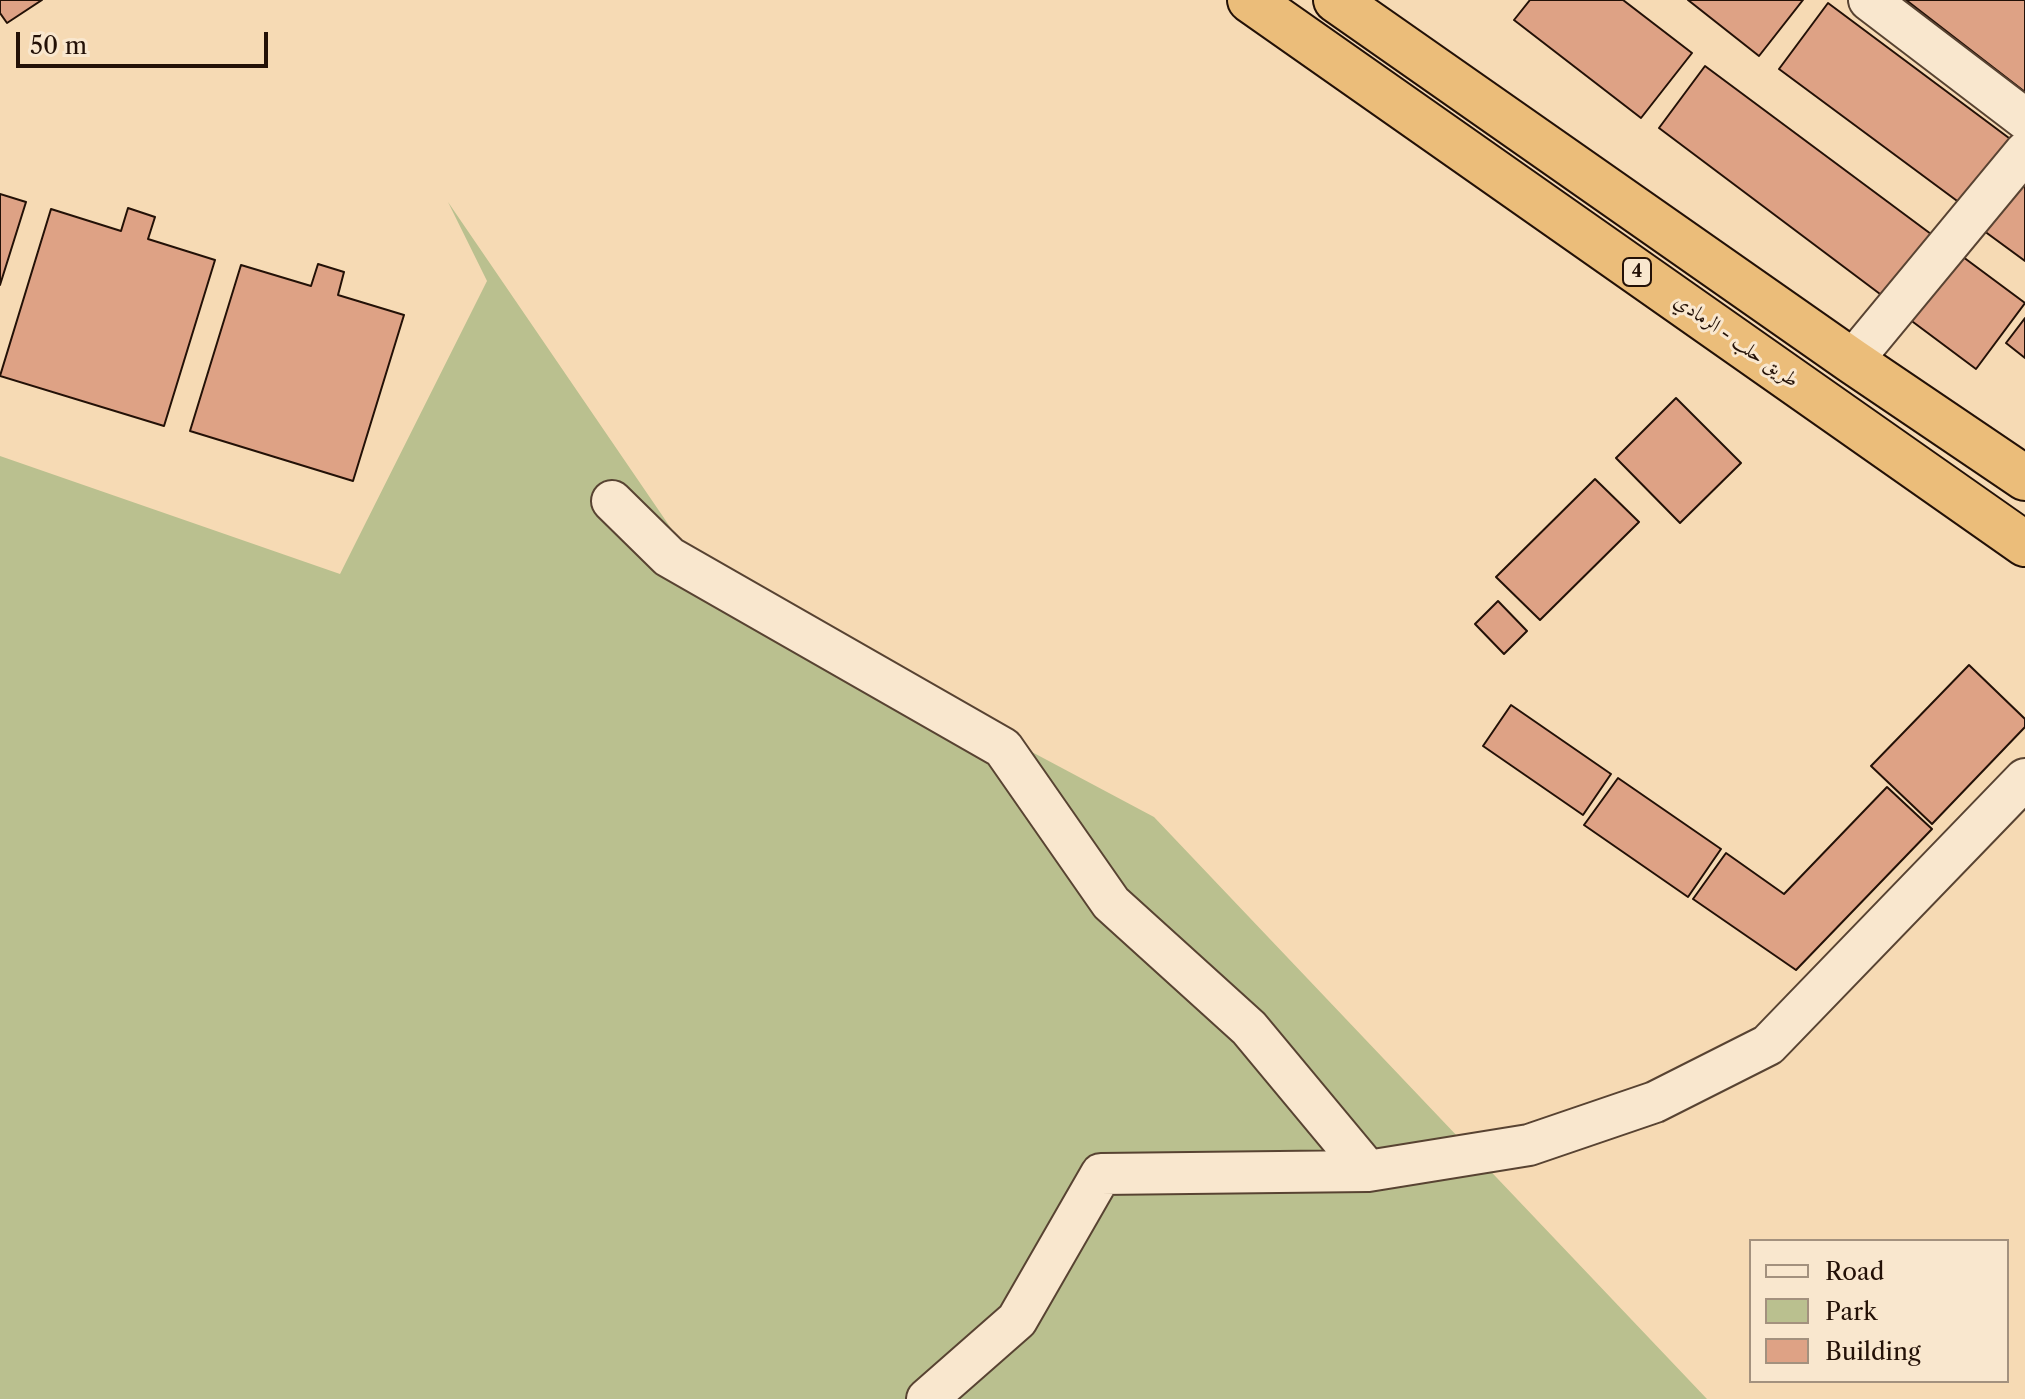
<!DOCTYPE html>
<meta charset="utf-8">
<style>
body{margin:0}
#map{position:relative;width:2025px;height:1399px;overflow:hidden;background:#f6dab4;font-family:"Libre Caslon Text",serif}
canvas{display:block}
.legend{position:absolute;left:1749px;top:1239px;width:260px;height:144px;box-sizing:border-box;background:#f9e7ce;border:2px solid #a3917e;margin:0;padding:10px 14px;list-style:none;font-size:24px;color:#231107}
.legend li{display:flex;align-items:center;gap:16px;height:40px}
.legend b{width:40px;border:2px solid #a3917e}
.scale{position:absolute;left:16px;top:32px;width:252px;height:36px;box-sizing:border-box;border:4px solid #231107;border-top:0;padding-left:10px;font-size:24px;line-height:28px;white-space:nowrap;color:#231107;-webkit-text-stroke:6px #f9e7ce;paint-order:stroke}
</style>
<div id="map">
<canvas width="2025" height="1399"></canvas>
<ul class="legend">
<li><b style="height:10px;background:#f9e7ce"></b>Road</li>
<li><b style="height:22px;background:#bac08f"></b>Park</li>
<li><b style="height:22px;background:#dea285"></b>Building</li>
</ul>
<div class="scale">50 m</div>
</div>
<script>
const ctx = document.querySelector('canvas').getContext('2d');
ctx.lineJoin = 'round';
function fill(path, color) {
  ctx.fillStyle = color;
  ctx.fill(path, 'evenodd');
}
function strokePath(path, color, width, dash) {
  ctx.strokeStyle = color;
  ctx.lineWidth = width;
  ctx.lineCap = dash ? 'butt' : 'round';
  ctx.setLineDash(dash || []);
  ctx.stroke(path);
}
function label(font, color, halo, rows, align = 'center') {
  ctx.font = font + ' "Libre Caslon Text",Amiri,serif';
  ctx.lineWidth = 6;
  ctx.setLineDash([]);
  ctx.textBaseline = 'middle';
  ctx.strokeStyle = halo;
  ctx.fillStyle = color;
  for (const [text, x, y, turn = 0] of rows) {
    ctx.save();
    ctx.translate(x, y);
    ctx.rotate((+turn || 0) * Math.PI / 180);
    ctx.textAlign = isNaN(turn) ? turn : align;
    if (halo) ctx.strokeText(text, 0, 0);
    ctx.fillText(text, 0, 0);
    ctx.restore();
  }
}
fill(new Path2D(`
 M448,202L705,578L1154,817L1707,1399H0V456L340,574L487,281Z`), '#bac08f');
const building = new Path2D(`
 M0,0H42L7,23L0,13Z
 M1530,0H1623L1692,53L1641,118L1514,20Z
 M1688,0H1803L1759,56Z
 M1906,0H2025V92Z
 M1828,3L2017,144L1968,209L1779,69Z
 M1705,66L1935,237L1888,300L1659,128Z
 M2025,169V261L1980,228Z
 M0,194L26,202L0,285Z
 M128,208L155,217L148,239L215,260L164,426L0,376L51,209L121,231Z
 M1955,251L2025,303L1976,369L1905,316Z
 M318,264L344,272L338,295L404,315L353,481L190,431L241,265L311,286Z
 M2025,318V358L2006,343Z
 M1676,398L1741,463L1680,523L1616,458Z
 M1595,479L1639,522L1540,620L1496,577Z
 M1498,601L1527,631L1504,654L1475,624Z
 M1969,665L2025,719V727L1932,824L1871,766Z
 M1511,705L1611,774L1583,815L1483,746Z
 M1618,778L1721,849L1688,897L1584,825Z
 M1887,787L1932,829L1796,970L1693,899L1726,853L1784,894Z`);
fill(building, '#dea285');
strokePath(building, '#231107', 2);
const street = new Path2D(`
 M1869,0L2025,119
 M1852,361L2025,152
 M612,501L669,557L1003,748L1111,903L1249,1028L1368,1171
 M927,1399L1017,1320L1101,1174L1368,1171L1529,1145L1655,1102L1768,1045L2025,779`);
const highway = new Path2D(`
 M1250,0L2025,544
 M1336,0L1852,361L2025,478`);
strokePath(street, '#584332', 44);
strokePath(highway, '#231107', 48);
strokePath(street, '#f9e7ce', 40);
strokePath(highway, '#ebbd7a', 44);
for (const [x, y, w] of [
 [1637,272,28]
]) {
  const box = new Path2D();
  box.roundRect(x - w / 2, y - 14, w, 28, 6);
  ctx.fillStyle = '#f9e7ce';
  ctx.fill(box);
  strokePath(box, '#231107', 2);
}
label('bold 18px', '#231107', null, [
 ["4",1637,272]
]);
label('20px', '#231107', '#f9e7ce', [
 ["طريق حلب - الرمادي",1736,341,35]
]);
</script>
